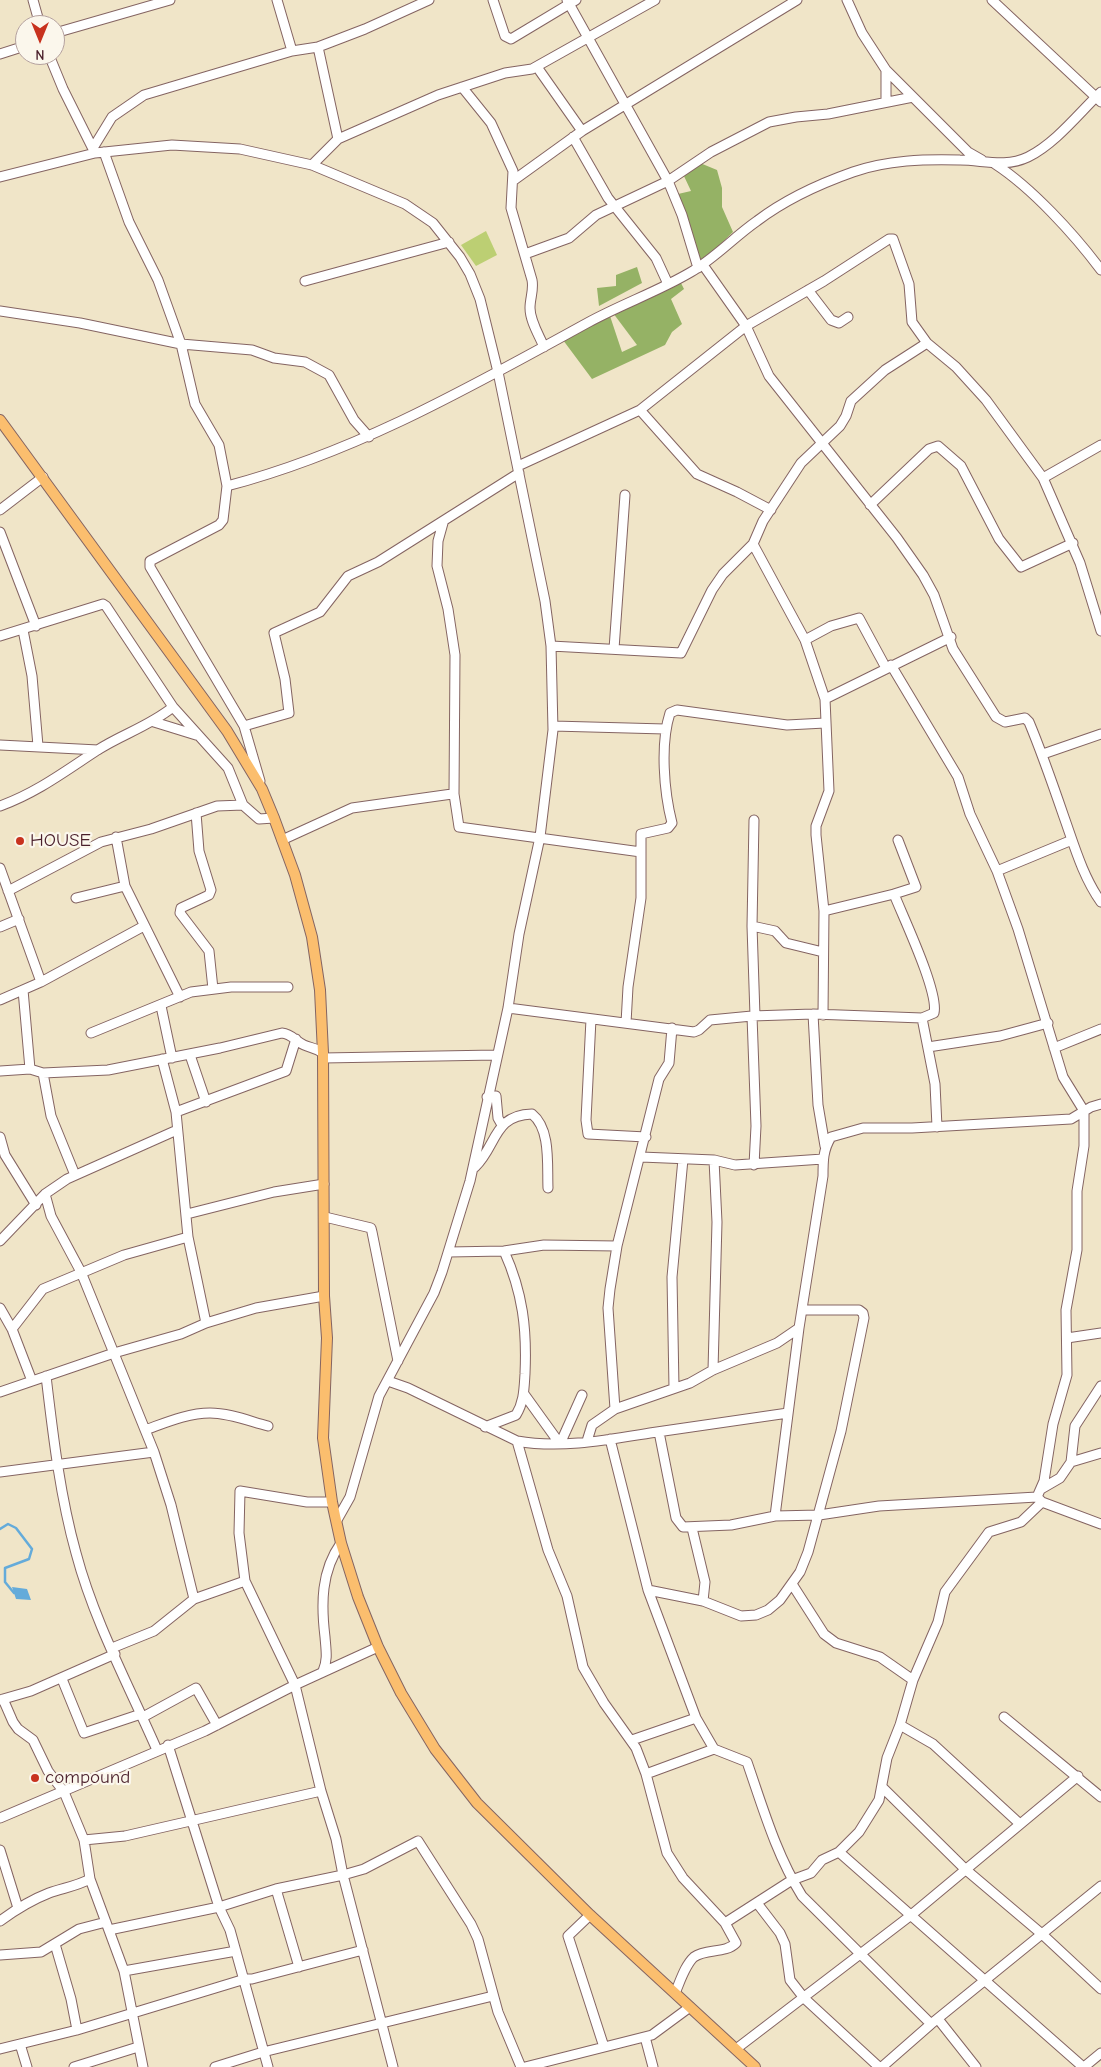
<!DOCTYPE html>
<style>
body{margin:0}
#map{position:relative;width:1101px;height:2067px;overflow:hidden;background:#f0e5c8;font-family:"Comic Neue",sans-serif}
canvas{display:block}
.north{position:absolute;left:15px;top:15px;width:50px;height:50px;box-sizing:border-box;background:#fbf7ec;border:1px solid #b4a19f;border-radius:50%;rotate:180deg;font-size:14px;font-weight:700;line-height:20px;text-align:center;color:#4a1f2b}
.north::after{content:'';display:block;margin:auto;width:18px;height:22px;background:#c8321e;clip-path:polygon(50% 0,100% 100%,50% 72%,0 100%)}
</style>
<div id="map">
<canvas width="1101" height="2067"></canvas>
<div class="north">N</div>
</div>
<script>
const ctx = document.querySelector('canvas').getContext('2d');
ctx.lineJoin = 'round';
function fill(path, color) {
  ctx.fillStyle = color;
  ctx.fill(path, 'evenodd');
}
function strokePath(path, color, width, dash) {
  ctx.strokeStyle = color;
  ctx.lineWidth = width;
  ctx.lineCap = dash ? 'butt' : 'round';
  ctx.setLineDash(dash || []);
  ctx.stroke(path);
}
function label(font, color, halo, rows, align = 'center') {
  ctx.font = font + ' "Comic Neue",sans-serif';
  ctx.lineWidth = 4.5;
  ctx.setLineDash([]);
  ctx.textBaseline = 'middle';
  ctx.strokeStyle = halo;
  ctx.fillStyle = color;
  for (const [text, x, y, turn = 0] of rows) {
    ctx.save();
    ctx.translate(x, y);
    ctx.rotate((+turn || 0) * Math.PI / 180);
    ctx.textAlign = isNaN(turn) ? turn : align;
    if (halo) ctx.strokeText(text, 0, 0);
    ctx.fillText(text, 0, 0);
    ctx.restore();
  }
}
fill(new Path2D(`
 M486,231L497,255L476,266L461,245Z`), '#bccf73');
fill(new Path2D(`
 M700,163L717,170L722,188V207L733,232L701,263L678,194L691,191L683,174Z
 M637,267L642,283L599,306L597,288L616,286V275Z
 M679,279L684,289L671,299L682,324L672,332L665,345L592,379L563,340L610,316L622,352L637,345L613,313Z`), '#95b265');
fill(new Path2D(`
 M12,1587L27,1589L31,1600L16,1599Z`), '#64abda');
strokePath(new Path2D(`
 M0,1529L8,1524L16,1528L32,1549L29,1559L5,1568V1582L14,1593`), '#64abda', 2.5);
const minor = new Path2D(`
 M33,0L40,25
 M277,0L292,51
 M493,0L505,36L511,39L576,0
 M567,0L668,181L682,215L698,268
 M847,0L862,33L886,70L968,152L982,160
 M992,0L1101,102
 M55,33L170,0
 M318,47L338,139
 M0,54L25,46
 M49,55L63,89L94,151
 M537,67L582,131
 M886,70V102
 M462,87L491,123L513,171L511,208L532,280C534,290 530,298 530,308C530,321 539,335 544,347
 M573,137L608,198L656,258L668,284
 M93,148L112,117L144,95L292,51L318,47L365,29L429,0
 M104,152L129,222L158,280L181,344L195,404L219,445L227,486L223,520L219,525L150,561V567L244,726L260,781
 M995,164C1032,188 1074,234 1101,270
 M312,165L338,139L438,95L505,73L532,69L655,0
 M0,177L95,153L172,145L240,149L312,165L405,204L433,223L460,257L470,274L480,299L498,372L545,601L551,646L553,730L540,837L519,934L508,1008L470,1181L442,1272L434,1293L379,1396L350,1497L337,1520
 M514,180L582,131L797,0
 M525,254L569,238L596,215L668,181L711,152L769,122L796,117L828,114L913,97
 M703,265L746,326L769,376L897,538L923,575L934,595L953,649L996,717L1005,722L1025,718L1029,722C1042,753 1053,785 1064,817C1074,845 1083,877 1101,902
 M305,281L449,242
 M808,290L831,320L839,323L848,317
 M0,311L80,323L181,344L252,350L274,358L305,362L329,375L354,420L369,437
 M640,410L697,474L737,492L771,510
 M518,466L640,410L746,326L824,281L889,239H893L909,284L912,322L927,343L956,367L986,400L1043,478L1080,563L1101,631
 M1043,478L1101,445
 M227,486C357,452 472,386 589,322C622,304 659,291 691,272C715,258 734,237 757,221C786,199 819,184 853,172C887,160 925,159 960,160C983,160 1005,168 1028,157C1056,143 1079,113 1101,92
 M870,505L929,449L938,446L961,466L999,539L1021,567L1073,543
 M0,510L43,477
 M443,523L438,541L437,566L448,609L455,655L454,794
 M0,532L36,626
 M753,544L805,640L825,699L829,791L816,826V835L824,911L823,1015
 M23,630L32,676L38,746
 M0,636L103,604L106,606L173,707L228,768L243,805
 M805,640L831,626L859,618L886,668
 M551,646L681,653L712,590L723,574L753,544L763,521L801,463L840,426L846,416L851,401L885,370L927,343
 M614,649L625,495
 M891,665L958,777L970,814L997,871L1018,929L1063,1077L1084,1111V1146L1077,1191V1250L1066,1310L1067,1375L1053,1424L1044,1481L1037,1497
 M825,699L951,637
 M154,722L196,735
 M244,726L289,713L285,679L274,633L320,612L348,576L378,562L519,473
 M553,726L665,729
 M0,745L98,750
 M1043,754L1101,734
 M0,806C36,793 64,772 96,751C122,734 148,727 173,707
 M196,813L199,851L211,890L209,895L181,908L180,913L209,951L213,989
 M754,820L752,926L775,931L786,943L823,952
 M116,837L125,886L180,997
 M282,840L352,808L452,794H454L459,827L641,852
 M0,868L41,982
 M997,871L1072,840
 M8,891L101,842L151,829L217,806L243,805L259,819L274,818
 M894,894L916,887L898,840
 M76,898L125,886
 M752,926L755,1016
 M0,927L19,919
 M23,990L30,1069
 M0,1000L41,982L144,926
 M161,1006L172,1058
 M508,1008L694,1032L699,1030L710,1020L752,1016L813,1014L922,1018L934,1013C939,992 903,917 894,894L824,911
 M813,1014L818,1105L825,1146
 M752,1016L756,1126L754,1165
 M922,1018L935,1084L937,1127
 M591,1019L586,1120L588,1134L646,1137
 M626,1023L628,987L641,898V834L668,828L672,823C664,792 660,744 670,713L677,710L787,725L825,723
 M91,1033L191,992L231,987H288
 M928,1047L1000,1036L1048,1023
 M1054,1048L1101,1029
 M190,1055L206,1102
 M323,1058L496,1055
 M162,1059L176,1112L188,1237L206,1323
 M0,1071L30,1069L43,1073L108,1070L220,1048L282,1033C292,1034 295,1041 304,1045C311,1048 316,1048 323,1053
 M43,1073L51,1116L75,1175
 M487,1097L496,1096L498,1118L502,1125
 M176,1112L286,1071L296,1039
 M0,1137L5,1155L36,1205
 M641,1157L714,1160L735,1165L823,1159
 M475,1167C497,1146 493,1115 532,1114C551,1129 547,1165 548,1188
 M45,1194L51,1216L81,1272L154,1452L171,1505L194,1599
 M187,1214L274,1192L324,1184
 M325,1217L371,1228L372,1232L398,1361
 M0,1241L45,1194L67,1179L177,1130
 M449,1252L504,1251L544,1245L617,1246
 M0,1308L12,1329L32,1381
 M12,1329L43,1289L124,1255L188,1237
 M1067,1338L1101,1333
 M713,1370L717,1222L714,1160
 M46,1376C53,1435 60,1496 76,1553C94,1621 129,1686 157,1750
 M388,1381L408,1388L517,1441C560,1449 607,1440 650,1433C696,1426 742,1420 788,1413
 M674,1388L672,1277L683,1159
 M0,1392L114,1353L181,1334L206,1323L256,1308L324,1296
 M524,1394L560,1444L582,1395
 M615,1409L608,1308L610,1289L617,1246L659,1079L669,1063L672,1028
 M485,1427L516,1415C524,1402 524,1389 525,1374C527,1329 523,1293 504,1251
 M145,1430C165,1423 188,1413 210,1413C229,1413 249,1421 268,1426
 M659,1432L676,1518L683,1527L731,1525L775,1516L819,1515L879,1506L1037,1497L1042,1502L1101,1524
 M610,1439L648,1590L703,1601L741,1616L756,1615L768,1610L780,1600L800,1572L808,1552L841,1431L864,1318L863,1313L859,1310H802
 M517,1441L548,1550L567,1596L583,1667L604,1703L636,1748L646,1774L667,1853L683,1878L725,1923L736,1943C725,1954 706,1948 694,1957C685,1965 680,1982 675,1993
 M587,1441L592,1425L615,1409L690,1383L713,1370L777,1343L799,1328
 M1071,1462L1101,1453
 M0,1472L154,1452
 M1041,1489L1060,1478L1071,1462L1075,1426L1101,1386
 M332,1502H307L240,1491L239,1533L245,1581L295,1685L321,1791L336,1839L343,1875L393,2067
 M775,1516L799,1328L823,1176C823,1161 823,1150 831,1137L863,1128H912L1071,1119L1091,1107L1101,1104
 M692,1528L705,1582L703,1601
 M792,1584L824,1634L836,1643L880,1657L913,1680
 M648,1590L696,1718L714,1749
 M112,1648L154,1631L194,1599L245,1581
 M323,1671C328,1660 326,1650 325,1637C321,1604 321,1571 341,1543
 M62,1679L84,1733L141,1714
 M3,1699L13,1722L18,1729L33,1740L48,1771L64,1792L84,1840L90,1879L124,1971L143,2067
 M0,1700L31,1691L115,1654
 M143,1717L196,1688L217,1725
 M1004,1717L1101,1797
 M900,1725L933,1744L1020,1824
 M632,1740L696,1718
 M168,1745L219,1907L230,1930L268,2067
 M646,1774L714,1749L747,1762C763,1808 776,1854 802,1896L931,2024
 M882,1787L965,1869L1043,1935L1101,1989
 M0,1818L205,1731L295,1685L378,1647
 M84,1840L125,1836L321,1791
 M0,1850L18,1908
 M839,1852L1083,2067
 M276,1889L299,1967
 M757,1903L780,1933L785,1944L790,1980L804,1998L879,2067
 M590,1915L568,1936L604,2047
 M0,1921C15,1910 31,1900 49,1893C63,1888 77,1886 90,1879
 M725,1923L792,1880L811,1873L822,1860L839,1852L859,1832L879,1800L887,1758L900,1725L913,1680L938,1622L945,1592L989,1532L1021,1522L1042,1502
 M109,1930L219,1907L276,1889L343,1875L364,1869L418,1841L471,1924L478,1939L498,2012L521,2067
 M55,1944L71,1999L77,2030
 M0,1955L41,1952L79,1929L106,1922
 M124,1971L236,1951
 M938,2019L976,2067
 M645,2037L653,2067
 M20,2044L27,2067
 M0,2049L77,2030L245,1979H252L363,1950
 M736,2049L910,1916L1078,1776
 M74,2067L138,2047
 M215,2067L263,2052L493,1996
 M525,2067L652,2035L690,2007
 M882,2067L931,2024L1101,1886
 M1084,2067L1101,2053`);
const major = new Path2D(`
 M0,420L227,731L262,789L274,818L295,875L312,937L320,990L323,1053L324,1296L327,1338L323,1438L332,1502L341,1543L358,1597L378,1647L401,1693L435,1749L477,1803L590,1915L755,2067`);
strokePath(minor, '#846462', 11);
strokePath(major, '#846462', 12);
strokePath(minor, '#fff', 9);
strokePath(major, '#fbbe6e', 10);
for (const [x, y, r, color] of [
 [20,841,5,"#c8321e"],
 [35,1778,5,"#c8321e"]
]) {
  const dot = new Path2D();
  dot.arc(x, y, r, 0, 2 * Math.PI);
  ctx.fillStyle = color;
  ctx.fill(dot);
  strokePath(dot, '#fbf7ec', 2);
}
label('19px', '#4a1f2b', '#fbf7ec', [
 ["HOUSE",30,841],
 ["compound",45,1778]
], 'left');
</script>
